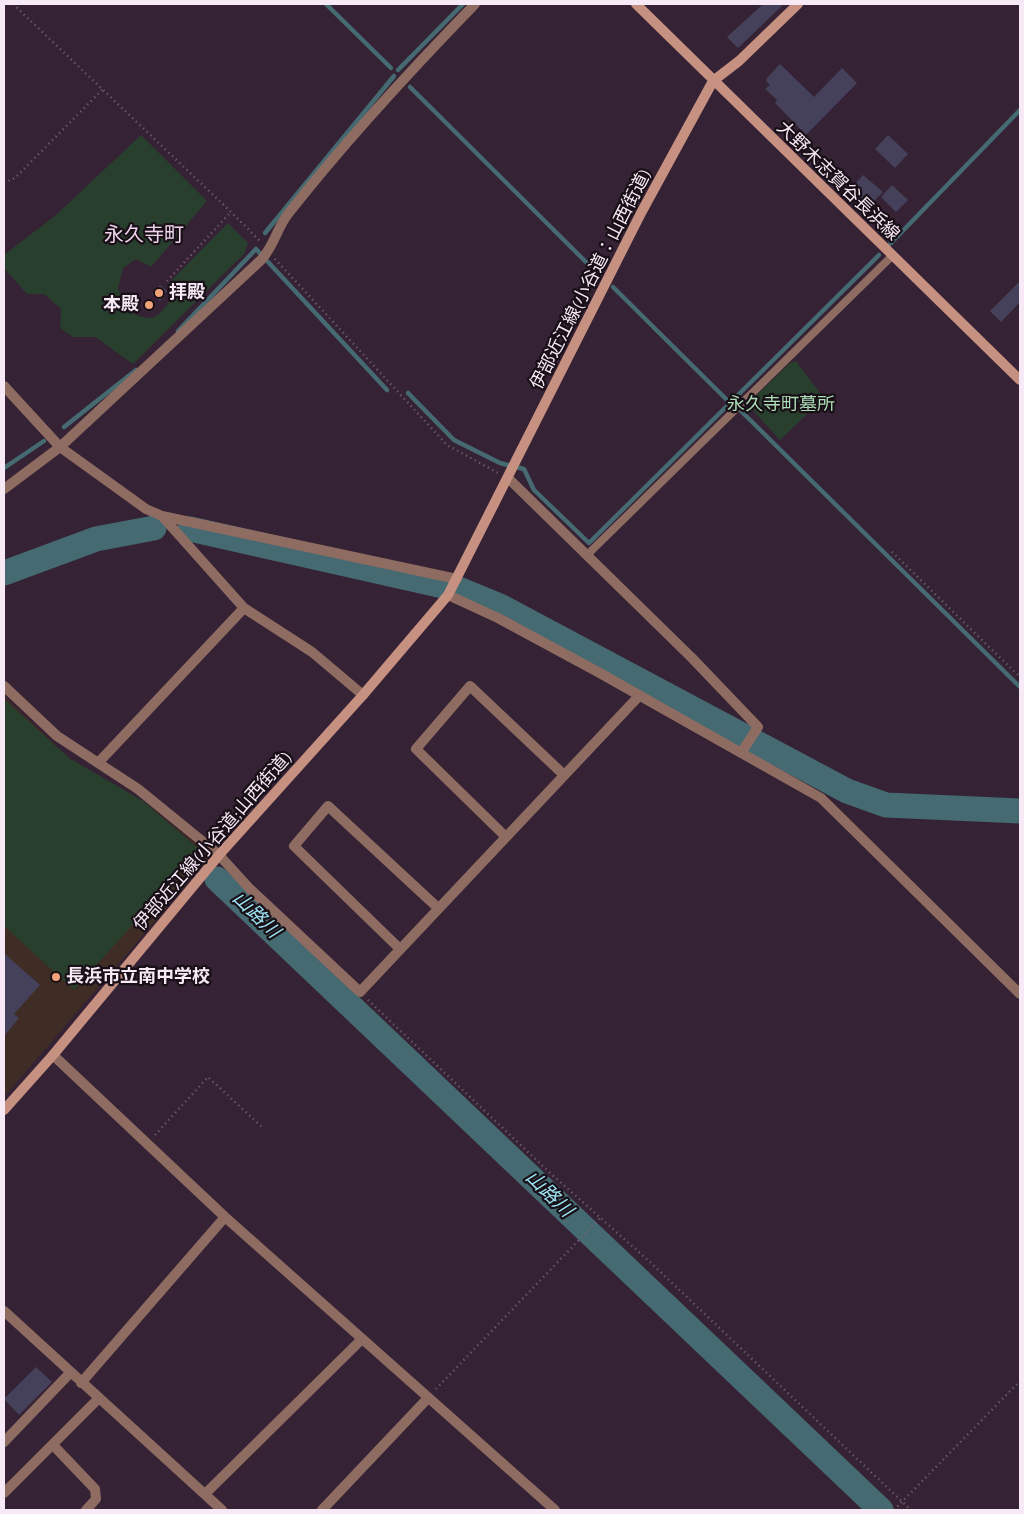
<!DOCTYPE html>
<meta charset="utf-8">
<style>
body{margin:0}
#map{position:relative;width:1024px;height:1514px;overflow:hidden;background:#352234;font-family:"Alegreya Sans",sans-serif}
canvas{display:block}
.frame{position:absolute;inset:0;border:5px solid #f7e9f5;pointer-events:none}
</style>
<div id="map">
<canvas width="1024" height="1514"></canvas>
<div class="frame"></div>
</div>
<script>
const ctx = document.querySelector('canvas').getContext('2d');
ctx.lineJoin = 'round';
function fill(path, color) {
  ctx.fillStyle = color;
  ctx.fill(path, 'evenodd');
}
function strokePath(path, color, width, dash) {
  ctx.strokeStyle = color;
  ctx.lineWidth = width;
  ctx.lineCap = dash ? 'butt' : 'round';
  ctx.setLineDash(dash || []);
  ctx.stroke(path);
}
function label(font, color, halo, rows, align = 'center') {
  ctx.font = font + ' "Alegreya Sans","Noto Sans JP",sans-serif';
  ctx.lineWidth = 4.5;
  ctx.setLineDash([]);
  ctx.textBaseline = 'middle';
  ctx.strokeStyle = halo;
  ctx.fillStyle = color;
  for (const [text, x, y, turn = 0] of rows) {
    ctx.save();
    ctx.translate(x, y);
    ctx.rotate((+turn || 0) * Math.PI / 180);
    ctx.textAlign = isNaN(turn) ? turn : align;
    if (halo) ctx.strokeText(text, 0, 0);
    ctx.fillText(text, 0, 0);
    ctx.restore();
  }
}
fill(new Path2D(`
 M4,696L69,758L143,801L211,856L4,1097Z`), '#3e2c25');
fill(new Path2D(`
 M141,135L207,201L151,267L136,259L123,268L118,289L125,309C154,325 157,319 175,294L168,284L228,223L248,243L245,253L133,364L95,337H73L60,328L61,309L44,294H27L4,268V255L56,215Z
 M796,361L824,398L780,440L747,404L790,363Z
 M4,699L69,758L143,801L200,850L74,990L4,926Z`), '#293f2e');
strokePath(new Path2D(`
 M326,4L391,68
 M398,70L463,4
 M410,87L597,273
 M265,233L394,76
 M890,244L1020,110
 M613,287L727,400
 M178,331L256,249L387,390
 M408,393L454,440L500,463L524,469L534,490L589,543L879,255
 M740,410L1020,687
 M64,427L136,370
 M4,468L44,441`), '#456a71', 4.5);
strokePath(new Path2D(`
 M190,529L461,590L500,606L847,791L886,805L1020,811
 M4,573L96,539L154,528
 M217,879L881,1510`), '#456a71', 25);
fill(new Path2D(`
 M763,4H784L738,48L727,37Z
 M780,64L814,97L842,68L857,83L806,135L775,103L777,100L765,89L770,85L766,81L767,78Z
 M888,135L908,154L895,168L875,149Z
 M863,175L883,192L868,207L852,187Z
 M892,185L908,200L896,212L881,197Z
 M1020,281V302L1001,322L990,311Z
 M160,285L167,291L160,301L152,294Z
 M4,953L40,985L14,1014L19,1018L4,1036Z
 M36,1367L52,1382L19,1415L4,1399Z`), '#45415b');
strokePath(new Path2D(`
 M13,4L231,212L260,241
 M4,183L15,178L102,90
 M275,259L447,445L498,473
 M167,281L231,212
 M892,552L1020,677
 M368,1000L549,1172L650,1262L911,1510
 M155,1135L208,1077L263,1128
 M436,1389L600,1218
 M894,1510L1020,1381`), '#786777', 2.5, [1, 4]);
strokePath(new Path2D(`
 M588,554L892,256`), '#8e6c62', 8);
strokePath(new Path2D(`
 M4,386L60,447L146,509L162,516L244,608L312,652L363,695
 M508,478L692,658L758,727L741,753
 M4,489L60,447L261,260C274,246 277,228 288,214C346,140 410,71 475,4
 M162,516L457,579
 M448,595L498,618L598,672L821,798L1020,994
 M4,686L57,736L138,789L219,855L250,889L360,992L639,696
 M98,763L244,608
 M506,837L416,749L470,686L564,775
 M400,949L294,846L328,806L438,908
 M53,1055L225,1217L555,1510
 M4,1311L222,1510
 M81,1383L225,1217
 M4,1442L70,1373
 M53,1445L95,1489L96,1499L86,1510
 M4,1493L98,1399
 M205,1494L362,1339
 M322,1510L428,1398`), '#8e6c62', 10);
strokePath(new Path2D(`
 M636,4L1020,380
 M4,1110L53,1055L219,855L363,695L448,595L641,213L713,81L739,61L798,4`), '#c79181', 10);
for (const [x, y, r, color] of [
 [159,293,5,"#f0a278"],
 [149,305,5,"#f0a278"],
 [56,977,5,"#f0a278"]
]) {
  const dot = new Path2D();
  dot.arc(x, y, r, 0, 2 * Math.PI);
  ctx.fillStyle = color;
  ctx.fill(dot);
  strokePath(dot, '#180f17', 2);
}
label('18px', '#f7e9f5', '#180f17', [
 ["大野木志賀谷長浜線",838,181,44],
 ["伊部近江線(小谷道：山西街道)",591,279,-63],
 ["伊部近江線(小谷道;山西街道)",213,841,-49]
]);
label('bold 18px', '#f7e9f5', '#180f17', [
 ["拝殿",169,293],
 ["本殿",139,305,"right"],
 ["長浜市立南中学校",66,977]
], 'left');
label('18px', '#abdcb5', '#180f17', [
 ["永久寺町墓所",781,405]
]);
label('italic 19px', '#9ce3f2', '#180f17', [
 ["山路川",256,915,44],
 ["山路川",549,1194,44]
]);
label('20px', '#eed4ec', '#180f17', [
 ["永久寺町",144,235]
]);
</script>
